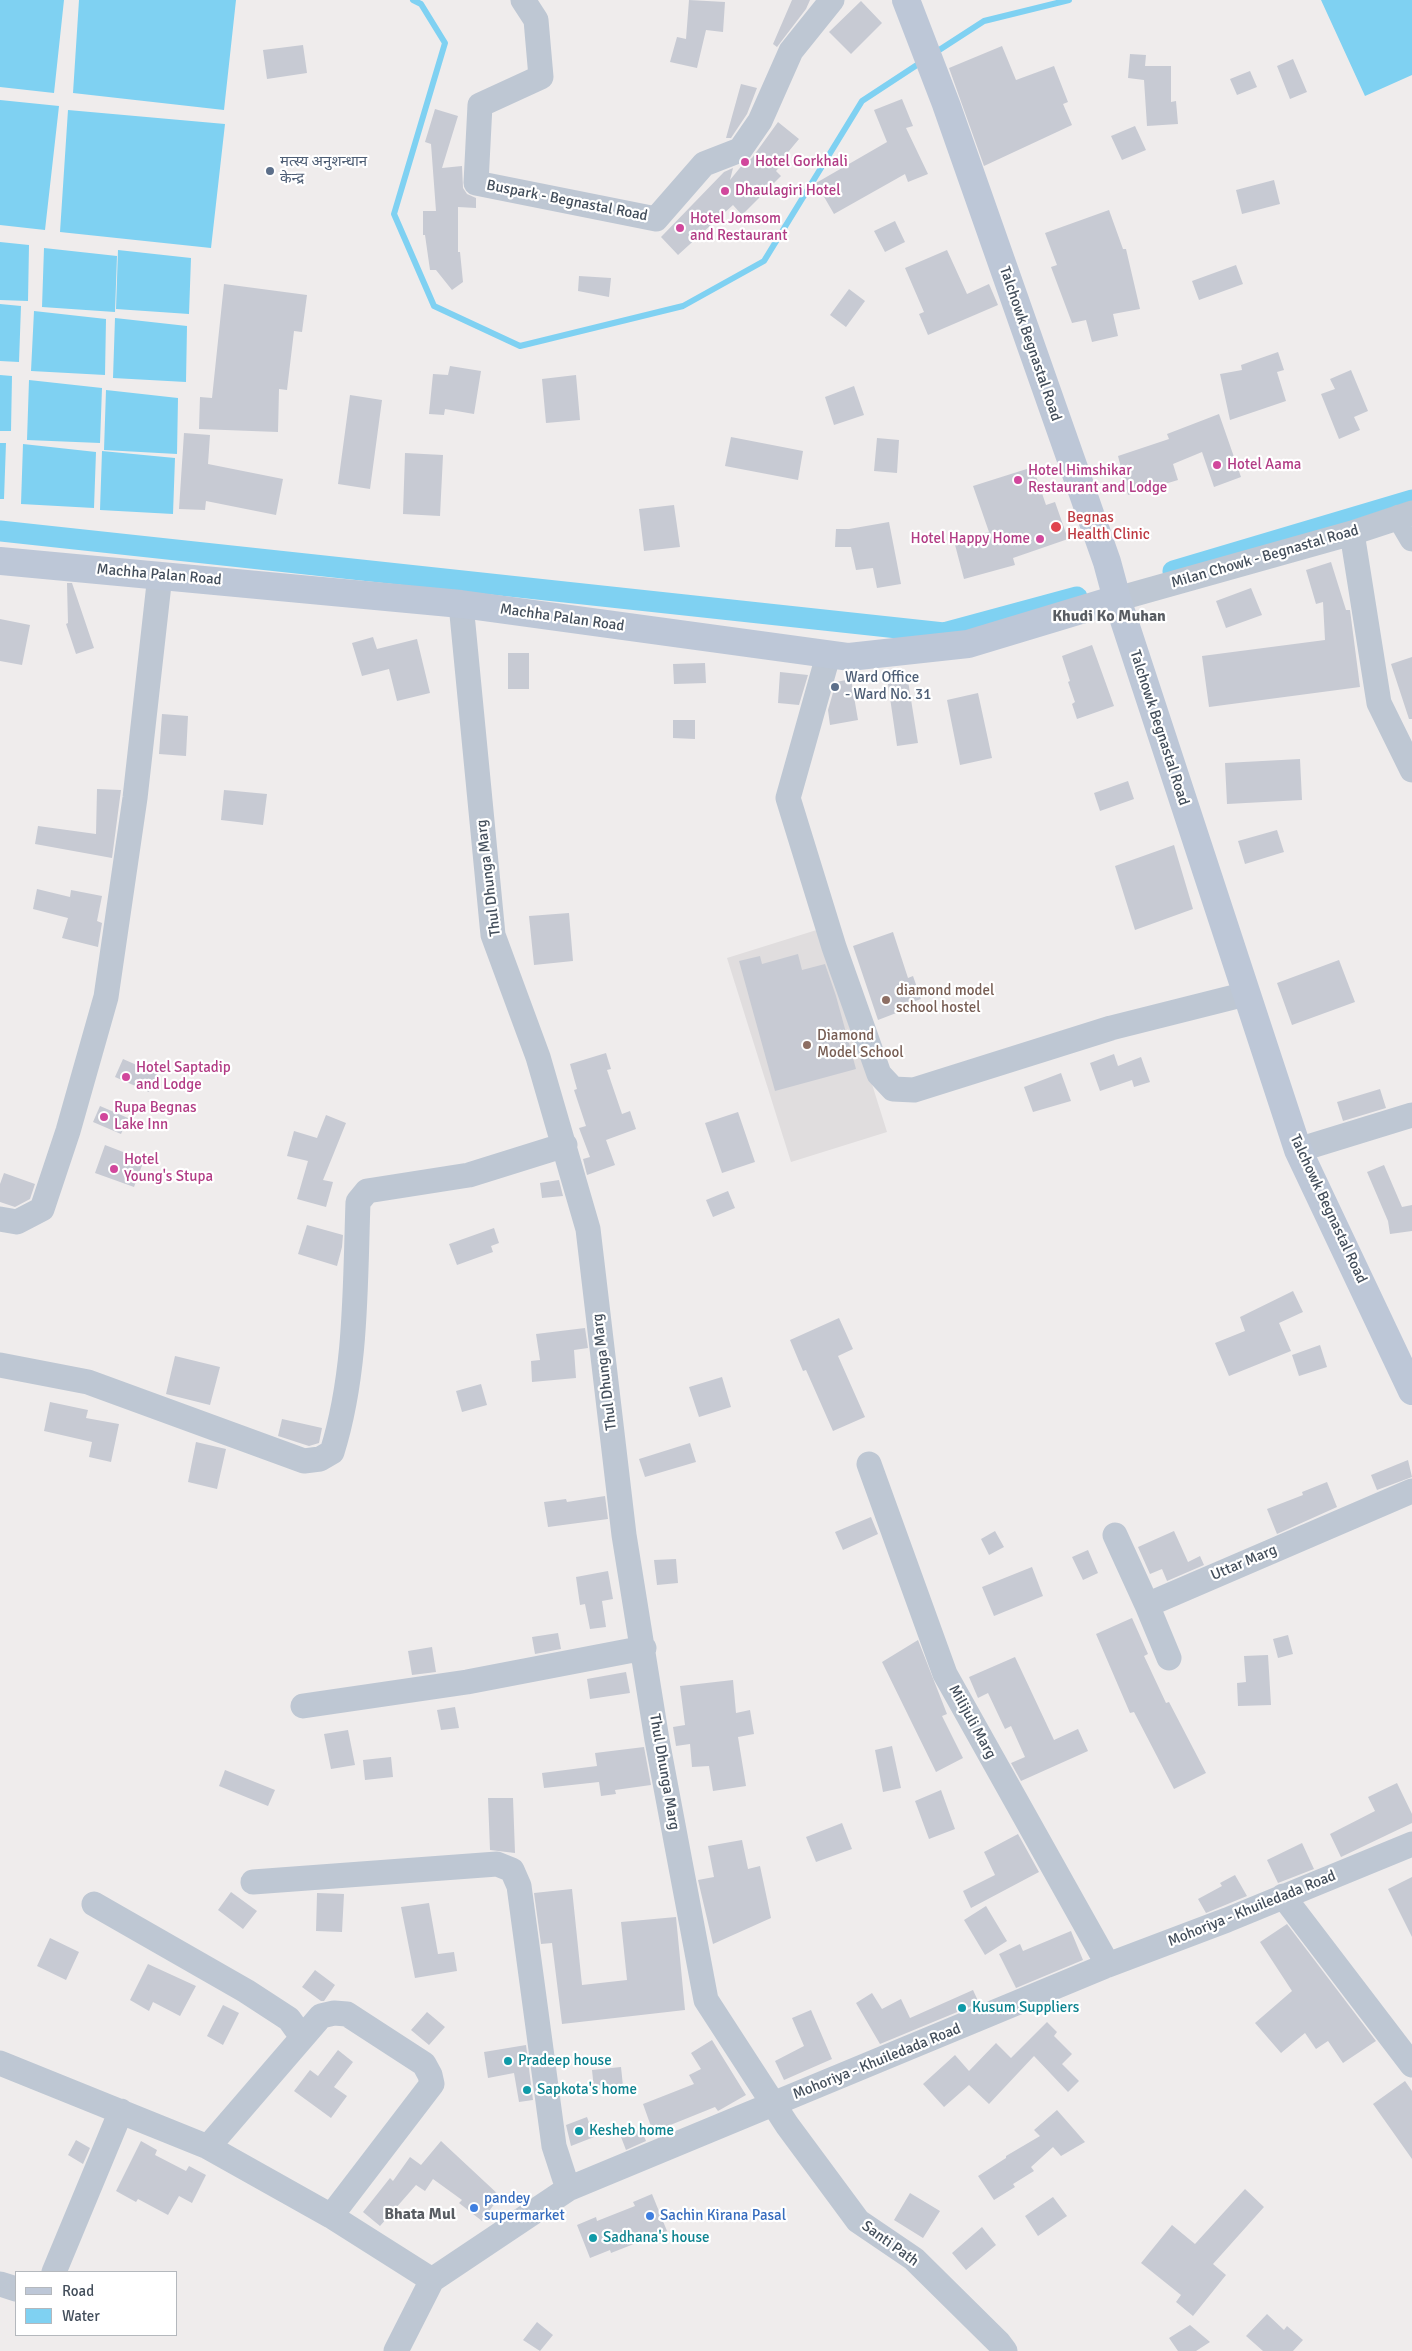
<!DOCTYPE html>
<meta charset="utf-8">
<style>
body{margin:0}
#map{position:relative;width:1412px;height:2351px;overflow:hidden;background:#efecec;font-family:Signika,sans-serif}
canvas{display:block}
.legend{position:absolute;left:15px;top:2271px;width:162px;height:65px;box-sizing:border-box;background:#fff;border:1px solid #b4b8bd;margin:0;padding:6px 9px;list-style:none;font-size:15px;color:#434e5b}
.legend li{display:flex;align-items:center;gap:10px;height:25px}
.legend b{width:25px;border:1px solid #b4b8bd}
</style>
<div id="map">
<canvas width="1412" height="2351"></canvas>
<ul class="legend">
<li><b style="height:6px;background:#bdc7d7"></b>Road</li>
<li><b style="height:14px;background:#7fd1f2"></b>Water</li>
</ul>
</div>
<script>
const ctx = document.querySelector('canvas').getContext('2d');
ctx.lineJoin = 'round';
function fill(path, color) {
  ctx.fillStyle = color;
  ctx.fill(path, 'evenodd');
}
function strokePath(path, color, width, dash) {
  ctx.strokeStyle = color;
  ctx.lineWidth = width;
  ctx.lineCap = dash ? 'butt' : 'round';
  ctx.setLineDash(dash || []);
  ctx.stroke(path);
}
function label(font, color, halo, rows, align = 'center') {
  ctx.font = font + ' Signika,"Noto Sans Devanagari",sans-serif';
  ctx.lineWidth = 4.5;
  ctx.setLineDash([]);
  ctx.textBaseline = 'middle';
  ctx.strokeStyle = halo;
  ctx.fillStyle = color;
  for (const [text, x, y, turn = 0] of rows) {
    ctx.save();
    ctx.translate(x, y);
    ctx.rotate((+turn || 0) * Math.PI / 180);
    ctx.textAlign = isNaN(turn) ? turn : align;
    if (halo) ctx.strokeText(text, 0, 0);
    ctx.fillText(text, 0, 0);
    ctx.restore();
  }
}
fill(new Path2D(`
 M823,928L887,1132L791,1162L727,958Z`), '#e0ddde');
fill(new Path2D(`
 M0,0H64L54,93L0,87Z
 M79,0H236L224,110L73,93Z
 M1321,0H1412V75L1365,96Z
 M0,100L59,106L45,230L0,225Z
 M68,110L225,124L211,248L60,232Z
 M0,242L29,245L28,301L0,300Z
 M44,248L117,256L115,312L42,307Z
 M118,250L191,258L189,314L116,309Z
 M0,304L21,306L19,362L0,361Z
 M34,311L106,319L105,375L31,371Z
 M115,318L187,326L186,382L113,378Z
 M0,375L12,376L11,431H0Z
 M29,380L102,388L100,443L27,440Z
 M106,390L178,398L177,454L104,450Z
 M0,443H6L4,499H0Z
 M23,444L96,452L94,508L21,504Z
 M102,451L175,458L173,514L100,510Z`), '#7fd1f2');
strokePath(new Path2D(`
 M413,0L421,4L445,43L394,214L434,306L520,346L683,306L764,261L862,101L923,61
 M933,54L984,21L1069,0`), '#7fd1f2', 6);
strokePath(new Path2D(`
 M0,531L944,633L1077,597
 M1173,571L1412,500`), '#7fd1f2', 21);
fill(new Path2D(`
 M689,0L725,2L723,32L706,30L697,68L670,62L677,37L686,39Z
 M792,0H810L806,9L777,47L773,44Z
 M861,1L882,23L851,54L829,32Z
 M303,45L307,73L267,79L263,50Z
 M1002,46L1016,80L1054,66L1068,102L1063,104L1072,125L984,166L949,68Z
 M1130,54L1146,55L1145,66H1171V102L1176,101L1178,124L1147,126L1144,80L1128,78Z
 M1293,59L1307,92L1290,99L1277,66Z
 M1250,71L1257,87L1237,95L1230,79Z
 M741,84L757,88L747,114L731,138H726Z
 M902,99L913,126L906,128L928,174L908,182L905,174L834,214L816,183L887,142L874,110Z
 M435,109L458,116L442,168L462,166L463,188L467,194L476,198V208L458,207V252H460L463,282L452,290L436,270H430L425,235H423V211H436L431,144L425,142Z
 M778,122L799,139L784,157L786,160L776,171L781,176L742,215L733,205L678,255L661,237L724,172L733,168L730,180L743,164L752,158Z
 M1135,126L1146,150L1122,160L1111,136Z
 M1274,180L1280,204L1242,214L1236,190Z
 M1109,210L1123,249H1126L1140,309L1113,314L1118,336L1092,342L1086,320L1072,323L1051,267L1057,265L1045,233Z
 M895,221L905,242L885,252L874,231Z
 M947,250L967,294L989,284L998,305L928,335L919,314L924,312L905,268Z
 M1236,265L1243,284L1199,300L1192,281Z
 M579,276L611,278L609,297L578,291Z
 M224,284L307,295L302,332L294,331L287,390L279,389L278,432L199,429L200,397L212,398Z
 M849,289L865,301L846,327L830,315Z
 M1278,352L1284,370L1277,372L1286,401L1230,420L1220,374L1242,370L1241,365Z
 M450,366L481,371L474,414L445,409L444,415L429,414L433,374L448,375Z
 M1351,370L1368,411L1354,417L1360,430L1339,439L1321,394L1335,389L1330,379Z
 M576,375L580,420L546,423L542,379Z
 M854,386L864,415L834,425L825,397Z
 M350,395L382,400L370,489L338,484Z
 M1219,414L1241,477L1214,487L1202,452L1173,464L1178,480L1128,495L1118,456L1169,439L1167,434Z
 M184,433L210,435L208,464L283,479L276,515L206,501L205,510L179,509Z
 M731,437L803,451L798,480L725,466Z
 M877,438L899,440L897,473L874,471Z
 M405,453L443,455L440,516L403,514Z
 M1033,467L1046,505L1055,502L1068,539L1013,558L1015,565L964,579L954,541L989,532L973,486Z
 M674,505L680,547L644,551L639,509Z
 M889,522L901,584L877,588L873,568L856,570L851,547H835L836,529H849Z
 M1331,562L1346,610H1350L1360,687L1209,707L1202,656L1325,640L1323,602L1316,604L1306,570Z
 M67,583H72L94,648L76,654L66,624L68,623Z
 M1251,588L1262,615L1226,628L1216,601Z
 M0,619L30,625L22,665L0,661Z
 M373,637L377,649L417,639L430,693L397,701L389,669L362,676L352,643Z
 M1092,645L1114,706L1077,719L1072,704L1075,702L1068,682L1070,681L1062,656Z
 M508,653H529V689H508Z
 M1412,657V719H1409L1391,664Z
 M705,663L706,683L674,684L673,664Z
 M780,672L808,675L799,705L778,703Z
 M851,679L858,720L830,725L828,710L836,682Z
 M908,681L918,743L897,746L888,684Z
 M978,693L992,758L960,765L947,700Z
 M162,714L188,716L186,756L159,754Z
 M673,720H695V739L673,738Z
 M1300,759L1302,800L1227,804L1225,763Z
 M1128,781L1134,799L1100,811L1094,793Z
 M97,789L121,790L112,858L35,844L38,826L96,834Z
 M224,790L267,794L263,825L221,820Z
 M1277,830L1284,852L1245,864L1238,841Z
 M1174,845L1193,909L1135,930L1115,866Z
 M37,889L70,897L71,890L102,896L97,921L102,923L98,947L62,938L68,918L33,909Z
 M569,913L573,961L534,965L529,916Z
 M893,932L908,978L913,976L921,999L902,1006L904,1010L878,1020L853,946Z
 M798,954L802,970L825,964L836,996L856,1069L775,1091L739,961L760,956L762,964Z
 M1339,960L1355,1002L1292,1025L1277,983Z
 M606,1053L611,1069L607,1070L622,1114L630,1111L636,1129L606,1140L615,1165L587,1175L583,1159L590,1157L579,1128L586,1126L574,1090L577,1089L570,1064Z
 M1114,1054L1118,1066L1141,1057L1150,1082L1134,1087L1132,1080L1100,1091L1090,1063Z
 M123,1059L157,1074L149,1092L115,1077Z
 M1061,1073L1071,1101L1033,1112L1024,1087Z
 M1380,1089L1386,1108L1343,1121L1337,1102Z
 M100,1106L128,1118L121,1134L93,1122Z
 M738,1112L755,1162L722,1173L705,1123Z
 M326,1115L346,1123L323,1180L333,1182L326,1207L297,1199L308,1161L287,1156L294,1131L317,1138Z
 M105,1145L144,1160L134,1187L95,1173Z
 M1384,1165L1402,1207L1412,1205V1231L1390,1234L1388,1221L1367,1172Z
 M4,1173L35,1184L30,1199L15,1207L0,1202V1184Z
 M559,1180L563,1196L542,1198L540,1183Z
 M728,1191L735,1208L713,1217L706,1200Z
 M307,1225L343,1235L342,1247L337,1266L298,1254Z
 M494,1228L499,1243L491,1246L493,1252L457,1265L449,1244Z
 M1293,1291L1303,1312L1279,1323L1291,1351L1229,1376L1215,1343L1245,1331L1240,1317Z
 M839,1318L853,1349L838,1356L865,1417L833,1431L806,1370L803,1371L790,1340Z
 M585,1328L588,1348L574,1350L576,1378L532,1382L531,1361L540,1360L536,1334Z
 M1320,1345L1327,1367L1299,1376L1292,1355Z
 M175,1356L220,1367L210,1405L166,1394Z
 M722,1377L731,1407L699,1417L689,1387Z
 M481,1384L487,1405L462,1412L456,1391Z
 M50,1402L88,1410L86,1418L119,1424L111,1462L89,1457L92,1442L44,1431Z
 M282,1419L322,1428L319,1443L309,1446L278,1436Z
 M196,1442L226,1449L217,1489L188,1482Z
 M690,1443L696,1462L645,1477L639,1459Z
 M1408,1460L1412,1477L1377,1490L1371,1475Z
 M1327,1482L1337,1507L1277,1534L1267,1509L1303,1495L1302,1492Z
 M605,1496L608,1519L548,1527L544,1502L566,1499L567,1502Z
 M871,1517L878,1534L843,1550L835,1532Z
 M995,1531L1004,1547L989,1555L981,1539Z
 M1174,1531L1188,1562L1200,1556L1204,1565L1167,1581L1162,1569L1150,1574L1138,1547Z
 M1088,1550L1098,1573L1083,1580L1072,1557Z
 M676,1559L678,1583L657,1585L654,1560Z
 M1032,1567L1043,1596L994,1616L982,1587Z
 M608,1571L613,1599L602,1601L606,1627L590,1629L585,1604L580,1605L576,1577Z
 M1132,1618L1148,1654L1144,1656L1166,1703L1169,1702L1206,1773L1174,1789L1134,1712L1130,1713L1096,1634Z
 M558,1633L561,1649L535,1654L532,1637Z
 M1288,1635L1293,1654L1278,1658L1273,1639Z
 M918,1640L947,1714L942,1716L963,1758L936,1772L882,1662Z
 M432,1647L436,1672L412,1675L408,1651Z
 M1268,1655L1271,1705L1238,1706L1237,1683L1246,1682L1244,1656Z
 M1015,1657L1054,1740L1078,1729L1088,1751L1021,1781L1011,1763L1025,1757L1011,1726L1005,1729L988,1693L978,1698L969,1677Z
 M626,1672L630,1693L590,1699L587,1679Z
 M733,1680L736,1713L750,1710L754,1734L738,1737L746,1786L713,1791L709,1766L692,1767L690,1744L676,1746L673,1727L685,1725L680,1686Z
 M455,1707L459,1728L441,1730L437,1710Z
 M348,1730L355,1765L331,1769L324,1734Z
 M892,1746L901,1788L883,1792L875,1750Z
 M644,1747L651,1785L615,1790L616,1794L601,1796L599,1782L544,1788L542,1773L597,1766L595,1753Z
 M391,1757L393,1777L365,1780L363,1760Z
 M225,1770L275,1790L268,1806L219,1786Z
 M1397,1783L1412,1814V1823L1341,1857L1330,1834L1375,1811L1368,1797Z
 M941,1790L955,1829L929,1839L915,1801Z
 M488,1798H513L515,1853L490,1850Z
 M842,1823L852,1849L816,1862L806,1837Z
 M1018,1834L1039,1872L971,1908L963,1891L995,1875L984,1852Z
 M742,1840L748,1869L760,1866L771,1918L713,1944L698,1880L714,1877L708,1846Z
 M1302,1843L1314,1869L1278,1883L1267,1860Z
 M1235,1875L1247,1896L1206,1913L1198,1899L1222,1886L1220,1883Z
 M1412,1877V1937L1388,1889Z
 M572,1889L582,1985L627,1980L621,1922L676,1917L685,2010L562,2024L552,1943L541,1944L534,1893Z
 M231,1892L257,1911L243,1929L218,1910Z
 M317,1893L344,1894L342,1932L316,1931Z
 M429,1903L438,1954L454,1952L457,1971L415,1978L401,1907Z
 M986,1906L1007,1941L985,1955L964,1920Z
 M1287,1924L1376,2041L1343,2063L1328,2041L1316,2049L1305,2033L1281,2053L1255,2023L1292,1991L1260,1942Z
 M1071,1931L1083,1960L1016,1988L999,1954L1020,1944L1023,1951Z
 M50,1938L79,1952L66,1980L37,1966Z
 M148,1964L196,1986L180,2016L153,2002L149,2011L130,2000Z
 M315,1970L335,1985L324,2001H321L302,1987Z
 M973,1990L979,2003L880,2044L856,2003L872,1993L882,2009L901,1999L910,2018Z
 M223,2005L239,2013L223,2045L207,2036Z
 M811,2010L832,2059L784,2080L775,2061L804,2046L792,2018Z
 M427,2012L445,2027L429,2045L411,2030Z
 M1047,2022L1057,2032L1054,2036L1072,2054L1062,2064L1079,2081L1068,2092L1034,2056L989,2104L969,2085L944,2107L923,2084L955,2055L969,2071L996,2043L1011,2058Z
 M712,2040L746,2095L718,2111L715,2107L653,2132L643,2104L694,2084L689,2075L701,2069L691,2053Z
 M526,2045L533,2100L519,2102L514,2073L488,2078L484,2052Z
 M338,2050L353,2062L334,2087L347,2096L331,2118L294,2091L310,2070L318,2076Z
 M621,2067L623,2086L594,2089L592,2070Z
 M1405,2081L1412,2091V2159L1373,2104Z
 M1057,2110L1085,2142L1061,2156L1053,2147L1031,2167L1034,2171L1013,2184L1015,2187L994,2200L978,2176L1006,2158V2156L1040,2136L1034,2130Z
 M587,2117L594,2137L571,2146L566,2125Z
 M641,2129L646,2141L626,2150L621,2137Z
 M76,2140L90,2148L83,2164L68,2155Z
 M141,2141L157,2150L155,2155L186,2171L189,2166L206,2175L192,2203L179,2196L168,2215L138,2199L136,2202L116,2191Z
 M441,2141L500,2196L482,2221L459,2203L462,2200L433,2179L425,2191L416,2185L380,2226L363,2212L390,2178L393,2181L410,2157L421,2165Z
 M1245,2189L1264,2207L1213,2264L1226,2275L1193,2316L1176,2302L1181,2295L1141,2263L1172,2225L1195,2244Z
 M910,2193L940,2211L923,2238L894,2220Z
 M652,2194L667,2231L611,2253L610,2250L590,2258L577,2225L596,2217L597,2221L635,2206L633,2202Z
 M1053,2197L1067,2216L1038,2236L1025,2216Z
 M982,2227L996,2245L966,2270L952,2253Z
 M1267,2314L1284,2330L1287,2326L1303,2340L1293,2351H1263L1246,2336Z
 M537,2322L553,2335L540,2351L523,2340Z
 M1190,2325L1210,2342L1196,2351H1178L1169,2338Z`), '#c7cad3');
strokePath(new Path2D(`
 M523,0L536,20L541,77L480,105L476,183L656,219L704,164L740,150L760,121L791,51L832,0
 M1399,517L1412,539
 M1352,533L1379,703L1412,770
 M1117,599L1352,533L1412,513
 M461,604L493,935L538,1057L588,1229L624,1535L657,1740L706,2000L787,2125L858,2221L914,2259L999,2343L1005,2351
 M828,656L788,798L834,947L879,1074L893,1089L914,1090L1111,1028L1246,994
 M1298,1150L1412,1115
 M0,1219L17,1222L42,1209L68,1131L106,997L135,798L160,575
 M0,1365L88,1382L304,1461L320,1459L332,1452C357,1372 355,1285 358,1202L367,1191L469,1175L565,1145
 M869,1464L945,1674L1108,1965
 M1115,1535L1147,1605L1412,1491
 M1147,1605L1169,1658
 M303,1706L467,1682L644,1648
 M253,1882L497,1864L512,1870L519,1886L554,2146L568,2189
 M1283,1896L1412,2065
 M94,1904L246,1991L289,2019L302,2037
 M0,2063L208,2147L331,2216L432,2280
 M208,2147L321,2016L334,2013L347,2014L424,2064L430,2075L432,2084L331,2216
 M54,2272L121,2111
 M0,2284L16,2289
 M396,2351L432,2280L568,2189L1108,1965L1227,1920L1412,1844`), '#bec7d3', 25);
strokePath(new Path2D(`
 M906,0L946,104L1107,562L1117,599L1298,1150L1412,1391
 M0,561L461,604L849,657L968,644L1117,599`), '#bdc7d7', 28);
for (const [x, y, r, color] of [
 [745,162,5,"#d1479c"],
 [270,171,5,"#5c6f8a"],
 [725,191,5,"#d1479c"],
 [680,228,5,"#d1479c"],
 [1217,465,5,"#d1479c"],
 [1018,480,5,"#d1479c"],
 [1056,527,6,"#e0444e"],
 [1040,539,5,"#d1479c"],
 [835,687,5,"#5c6f8a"],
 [886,1000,5,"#8d6e63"],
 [807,1045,5,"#8d6e63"],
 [126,1077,5,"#d1479c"],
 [104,1117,5,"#d1479c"],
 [114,1169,5,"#d1479c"],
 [962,2008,5,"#0f9aa8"],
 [508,2061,5,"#0f9aa8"],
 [527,2090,5,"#0f9aa8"],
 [579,2131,5,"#0f9aa8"],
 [474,2208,5,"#3f7fe0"],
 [650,2216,5,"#3f7fe0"],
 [593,2238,5,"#0f9aa8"]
]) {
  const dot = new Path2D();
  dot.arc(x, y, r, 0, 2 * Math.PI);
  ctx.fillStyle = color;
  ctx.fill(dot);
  strokePath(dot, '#fff', 2);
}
label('15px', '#4e5e75', '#fff', [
 ["मत्स्य अनुशन्धान",280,162],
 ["केन्द्र",280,179],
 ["Ward Office",845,678],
 ["- Ward No. 31",845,695]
], 'left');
label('15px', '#b23c85', '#fff', [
 ["Hotel Gorkhali",755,162],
 ["Dhaulagiri Hotel",735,191],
 ["Hotel Jomsom",690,219],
 ["and Restaurant",690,236],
 ["Hotel Aama",1227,465],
 ["Hotel Himshikar",1028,471],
 ["Restaurant and Lodge",1028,488],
 ["Hotel Happy Home",1030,539,"right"],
 ["Hotel Saptadip",136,1068],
 ["and Lodge",136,1085],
 ["Rupa Begnas",114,1108],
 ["Lake Inn",114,1125],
 ["Hotel",124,1160],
 ["Young's Stupa",124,1177]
], 'left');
label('15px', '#434e5b', '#fff', [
 ["Buspark - Begnastal Road",567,201,11],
 ["Talchowk Begnastal Road",1030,344,71],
 ["Milan Chowk - Begnastal Road",1265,557,-16],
 ["Machha Palan Road",159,575,5],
 ["Machha Palan Road",562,618,8],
 ["Talchowk Begnastal Road",1159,728,72],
 ["Thul Dhunga Marg",489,878,-97],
 ["Talchowk Begnastal Road",1328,1209,65],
 ["Thul Dhunga Marg",605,1372,-97],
 ["Uttar Marg",1244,1563,-23],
 ["Milijuli Marg",972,1722,61],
 ["Thul Dhunga Marg",664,1772,80],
 ["Mohoriya - Khuiledada Road",1252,1909,-22],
 ["Mohoriya - Khuiledada Road",877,2062,-22],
 ["Santi Path",890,2244,36]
]);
label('15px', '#be3a42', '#fff', [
 ["Begnas",1067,518],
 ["Health Clinic",1067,535]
], 'left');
label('15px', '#785e54', '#fff', [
 ["diamond model",896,991],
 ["school hostel",896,1008],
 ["Diamond",817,1036],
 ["Model School",817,1053]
], 'left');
label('15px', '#0d838f', '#fff', [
 ["Kusum Suppliers",972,2008],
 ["Pradeep house",518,2061],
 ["Sapkota's home",537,2090],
 ["Kesheb home",589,2131],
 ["Sadhana's house",603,2238]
], 'left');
label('15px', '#366cbe', '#fff', [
 ["pandey",484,2199],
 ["supermarket",484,2216],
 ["Sachin Kirana Pasal",660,2216]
], 'left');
label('bold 16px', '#585c62', '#fff', [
 ["Khudi Ko Muhan",1109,617],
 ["Bhata Mul",420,2215]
]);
</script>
